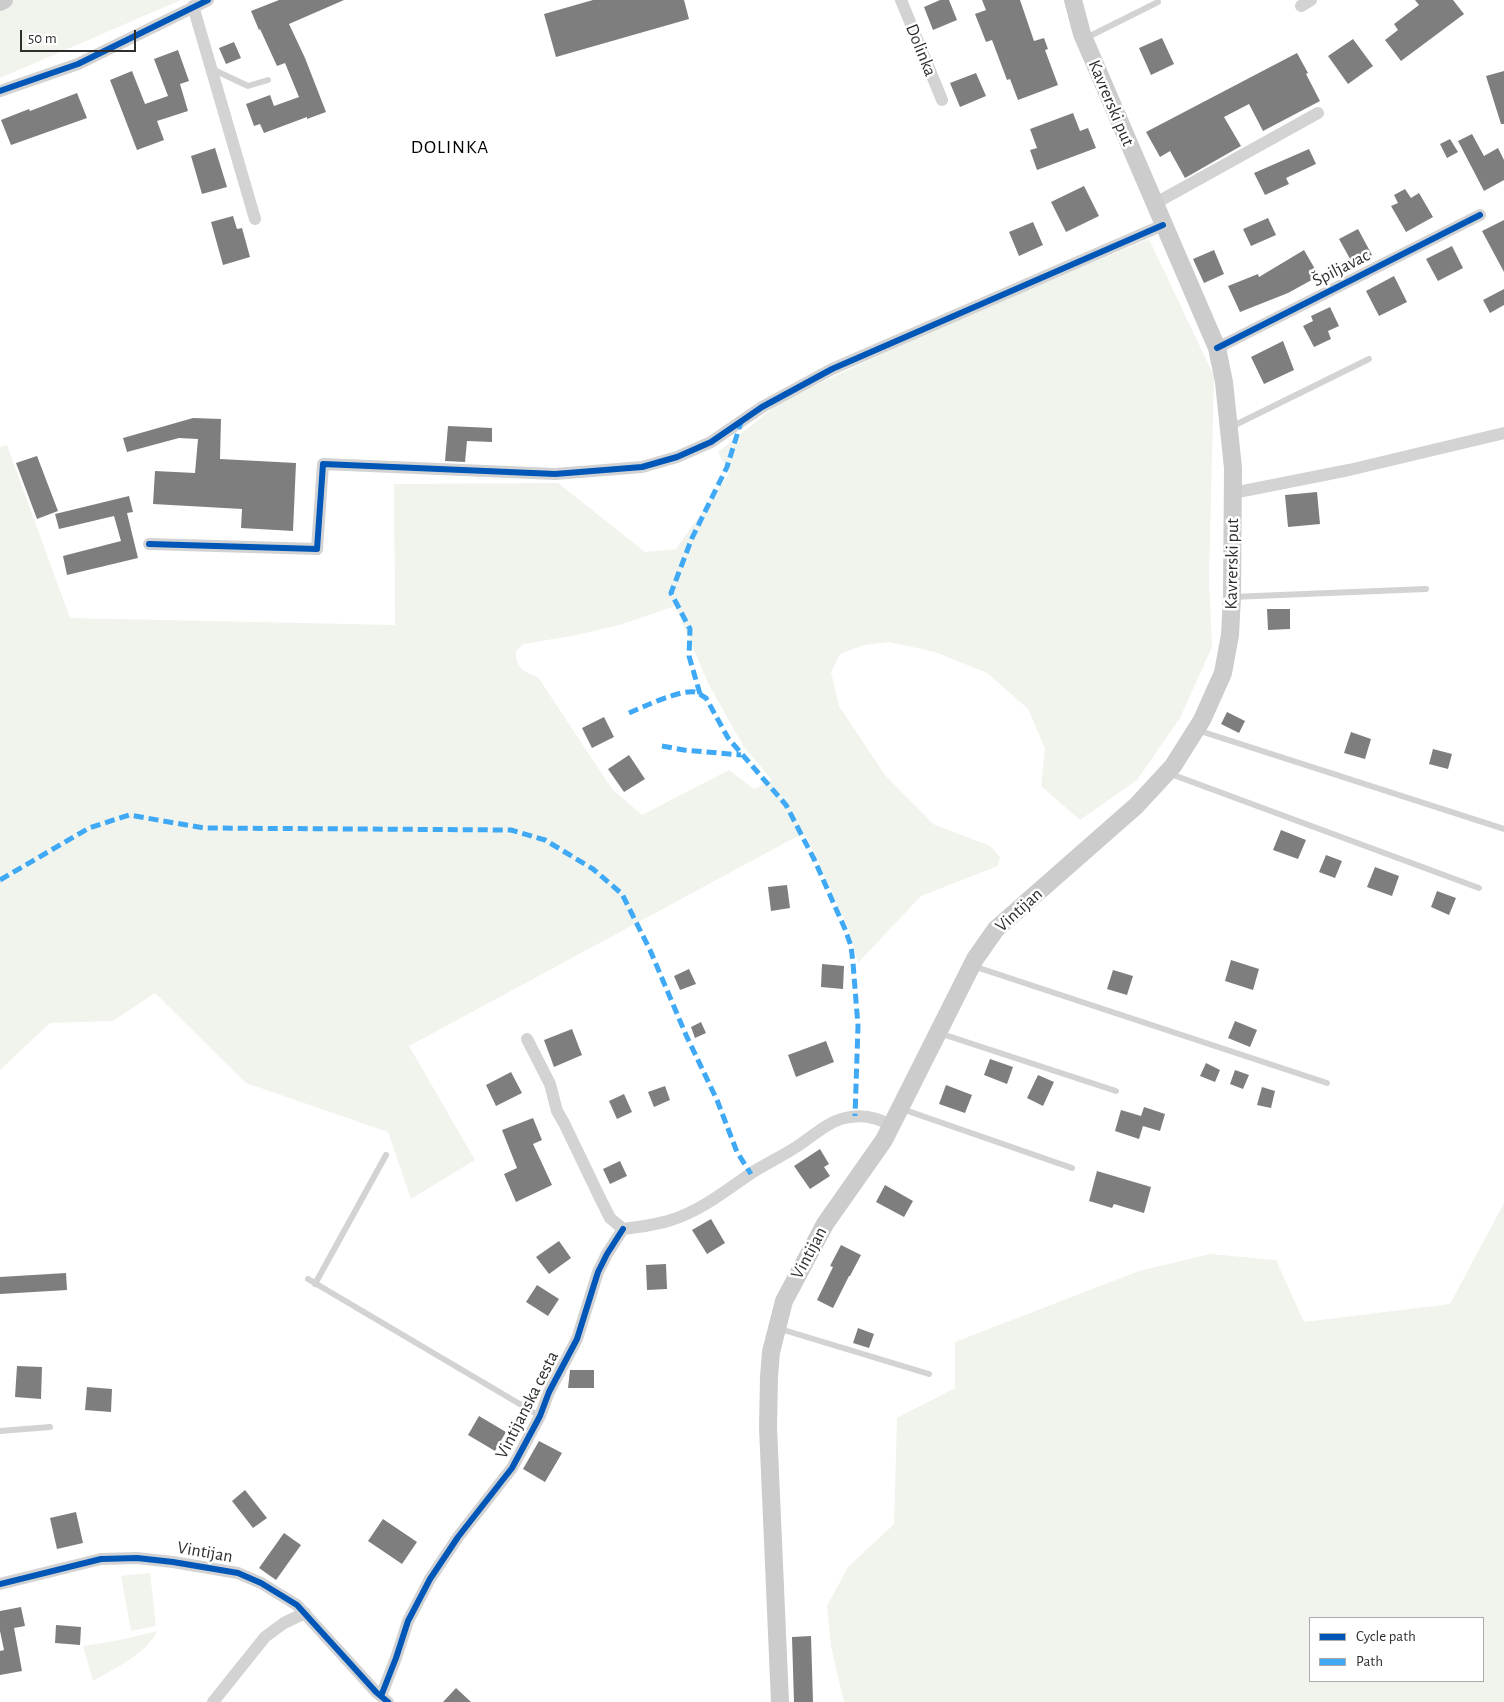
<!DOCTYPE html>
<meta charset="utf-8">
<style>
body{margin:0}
#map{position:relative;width:1504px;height:1702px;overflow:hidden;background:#fff;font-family:"Alegreya Sans",sans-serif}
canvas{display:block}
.legend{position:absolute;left:1309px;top:1617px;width:175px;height:65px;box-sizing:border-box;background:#fff;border:1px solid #ababab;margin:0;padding:6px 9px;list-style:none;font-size:15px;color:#2e2e2e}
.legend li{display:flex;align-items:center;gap:10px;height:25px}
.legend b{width:25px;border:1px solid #ababab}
.scale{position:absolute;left:20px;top:30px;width:116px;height:22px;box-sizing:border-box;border:2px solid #2e2e2e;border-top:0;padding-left:6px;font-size:15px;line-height:18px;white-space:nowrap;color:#2e2e2e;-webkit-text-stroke:4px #fff;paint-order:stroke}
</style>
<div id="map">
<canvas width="1504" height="1702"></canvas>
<ul class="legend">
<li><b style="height:6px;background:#0057b8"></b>Cycle path</li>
<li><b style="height:6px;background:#3fa9f5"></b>Path</li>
</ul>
<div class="scale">50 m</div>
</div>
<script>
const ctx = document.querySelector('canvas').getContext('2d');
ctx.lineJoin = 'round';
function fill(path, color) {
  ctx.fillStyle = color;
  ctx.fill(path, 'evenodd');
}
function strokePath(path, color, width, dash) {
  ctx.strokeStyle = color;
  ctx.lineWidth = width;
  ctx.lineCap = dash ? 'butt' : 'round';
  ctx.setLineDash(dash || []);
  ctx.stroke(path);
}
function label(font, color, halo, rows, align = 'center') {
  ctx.font = font + ' "Alegreya Sans",sans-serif';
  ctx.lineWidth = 5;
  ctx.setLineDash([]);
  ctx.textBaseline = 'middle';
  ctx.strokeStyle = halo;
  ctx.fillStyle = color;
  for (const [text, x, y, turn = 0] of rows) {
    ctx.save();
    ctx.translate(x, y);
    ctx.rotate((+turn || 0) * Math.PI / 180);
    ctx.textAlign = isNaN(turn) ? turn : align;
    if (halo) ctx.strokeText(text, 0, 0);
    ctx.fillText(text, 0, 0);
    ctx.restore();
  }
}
fill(new Path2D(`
 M0,0H181L0,78Z
 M1149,239L1214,376L1209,579L1212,647L1180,718L1137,780L1080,820L1041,786L1045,748L1028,709L987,673L935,652L889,642L864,645L840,654L831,672L839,706L885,775L933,824L990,846L1000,857L998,866L921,896L858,963L849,930L806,835L794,838L409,1046L475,1160L411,1199L388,1132L246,1083L155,993L113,1021L50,1023L0,1070V447L7,445L70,618L395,625L394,484L558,483L645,552L676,549L729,474L718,452L783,400L967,315ZM675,606L709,685L744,747L772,780L754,789L729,770L642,815L612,789L538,677C523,671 516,669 516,651L523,644L577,635L623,624Z
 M1504,1203V1702H844L831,1647L827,1606L848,1567L894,1524L897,1418L955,1388V1342L1139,1271L1210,1254L1276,1260L1304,1322L1450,1304ZM1310,1618H1483V1681H1310Z
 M150,1573L156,1626L131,1631L121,1576Z
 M157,1631C149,1652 112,1670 93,1681L83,1646L120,1640Z`), '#f1f4ec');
fill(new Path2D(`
 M279,0H344L289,24L305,58L326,112L307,119V117L264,133L260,124L254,126L246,104L270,95L274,106L299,97L285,63L277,66L260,29L259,30L251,11Z
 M593,0H684L689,19L556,57L544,14Z
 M940,0H949L957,20L933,30L924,7Z
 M982,0H1020L1034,41L1044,38L1048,49L1045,50L1058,85L1018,100L1010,79L1007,80L992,40L986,42L975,14L986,10Z
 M1415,0H1453L1464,14L1401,61L1385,40L1398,30L1394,24L1419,5Z
 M1162,38L1174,64L1151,75L1139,48Z
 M1353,39L1373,66L1348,84L1328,56Z
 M234,42L241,58L226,64L219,48Z
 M178,50L189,81L180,84L188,111L157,121L164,140L137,150L110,80L132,71L145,104L168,96L154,59Z
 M1297,53L1308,73L1306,74L1320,101L1263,131L1249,104L1224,117L1241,146L1185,178L1170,151L1160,157L1146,132Z
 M1504,71V124H1501L1486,76Z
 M976,73L986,96L960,107L950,83Z
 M77,93L87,118L11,145L1,120L29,109L30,111Z
 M1073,113L1080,131L1088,128L1096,148L1037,170L1030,150L1037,148L1030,129Z
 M1472,134L1484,156L1498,148L1504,160V180L1484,191L1458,141Z
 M1450,139L1458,152L1447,158L1440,144Z
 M215,148L227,187L202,194L191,156Z
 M1309,149L1316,164L1286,178L1289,184L1265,195L1254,173Z
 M1084,186L1099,216L1066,232L1051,202Z
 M1405,189L1411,198L1419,193L1433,217L1406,232L1391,206L1398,203L1394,195Z
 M233,216L237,229L242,228L250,257L223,265L211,222Z
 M1268,218L1276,235L1251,246L1243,229Z
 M1504,220V272L1482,231Z
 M1033,222L1043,245L1019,256L1009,232Z
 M1358,229L1372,255L1354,266L1339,239Z
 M1452,246L1463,268L1438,281L1426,259Z
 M1214,250L1224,274L1204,283L1193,259Z
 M1304,250L1319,276L1288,293L1240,312L1228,286L1258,274L1259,277Z
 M1394,276L1407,302L1379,316L1366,291Z
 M1504,289V305L1490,313L1483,300Z
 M1330,307L1339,326L1328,331L1331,339L1314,347L1303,326L1313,321L1311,316Z
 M1283,341L1294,370L1264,384L1251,357Z
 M193,418L221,419L220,459L296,463L293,531L241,528L242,509L153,504L155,471L195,473L198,439L179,438L127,452L123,438Z
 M448,426L492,428V442L467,441L465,462L445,461Z
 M37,456L58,511L37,519L16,463Z
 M1317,492L1320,524L1288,527L1285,495Z
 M129,496L133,512L127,513L138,558L67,575L63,556L121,541L114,516L59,529L55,514Z
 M1267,609H1290V629L1268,630Z
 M1227,712L1245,721L1239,733L1221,724Z
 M604,717L614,737L592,748L582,728Z
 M1351,732L1371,739L1365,759L1344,753Z
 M1433,749L1452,754L1448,769L1429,764Z
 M629,755L645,779L624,792L608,769Z
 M1281,830L1306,840L1298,859L1273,850Z
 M1326,855L1342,861L1335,878L1319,872Z
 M1375,867L1399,876L1392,896L1367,887Z
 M787,885L790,908L771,911L768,887Z
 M1437,891L1456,898L1449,915L1431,907Z
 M1231,960L1259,969L1253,990L1225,981Z
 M822,964L844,966L843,989L821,987Z
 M689,969L696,984L680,990L674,976Z
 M1113,970L1133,976L1127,995L1107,989Z
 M1235,1021L1257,1030L1250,1047L1228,1038Z
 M701,1022L706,1033L695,1038L691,1027Z
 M572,1029L582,1055L554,1067L544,1040Z
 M826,1041L834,1062L796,1077L788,1055Z
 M990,1059L1013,1067L1007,1084L984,1075Z
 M1206,1063L1220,1070L1215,1082L1200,1076Z
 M1235,1070L1249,1075L1243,1089L1230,1084Z
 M511,1072L522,1093L496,1106L486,1085Z
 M1038,1075L1054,1082L1043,1106L1027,1098Z
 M946,1085L972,1095L965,1113L939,1104Z
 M665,1086L670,1100L654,1107L648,1092Z
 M1262,1087L1275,1091L1271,1108L1257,1105Z
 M624,1094L632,1112L617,1119L609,1101Z
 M1144,1107L1165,1114L1160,1131L1143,1126L1139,1139L1115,1131L1121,1110L1141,1116Z
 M533,1118L542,1140L533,1144L552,1185L516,1202L504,1174L517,1168L502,1130Z
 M820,1149L829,1164L824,1167L830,1176L810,1189L794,1166Z
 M620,1161L627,1176L610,1184L603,1169Z
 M1097,1171L1151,1187L1144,1213L1114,1204L1112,1208L1089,1201Z
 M885,1185L913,1201L904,1217L876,1202Z
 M711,1219L725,1243L707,1254L692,1230Z
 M559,1241L571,1258L549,1274L536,1257Z
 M841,1245L861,1255L850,1276H849L833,1308L817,1300L833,1267L830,1266Z
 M666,1264L667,1289L647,1290L646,1265Z
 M66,1273L67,1290L0,1294V1277Z
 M537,1285L559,1299L548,1316L526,1302Z
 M858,1328L874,1334L869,1348L853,1343Z
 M17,1366L42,1367L41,1399L15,1397Z
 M570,1370H594V1388H568Z
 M87,1387L112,1389L111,1412L85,1410Z
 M479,1416L506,1432L495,1451L468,1435Z
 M539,1441L562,1453L545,1482L523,1469Z
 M245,1490L267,1518L253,1528L232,1501Z
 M76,1512L83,1543L57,1549L50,1518Z
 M383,1519L417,1542L402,1564L368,1541Z
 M284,1533L301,1545L276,1580L259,1568Z
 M21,1607L25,1626L14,1628L22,1671L0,1675V1651L4,1650L0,1631V1611Z
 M56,1625L81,1627L80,1645L55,1643Z
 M811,1636L813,1702H794L792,1637Z
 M456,1688L471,1702H443Z`), '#7e7e7e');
strokePath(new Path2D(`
 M1086,38L1158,2
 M212,69L248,86L268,80
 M1231,427L1369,359
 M1232,597L1426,589
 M1197,730L1504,829
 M1168,773L1479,888
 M973,966L1327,1083
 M939,1033L1116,1091
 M902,1109L1072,1168
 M308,1279L540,1416
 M315,1284L386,1155
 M777,1328L929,1374
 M0,1431L50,1427`), '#d3d3d3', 6);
strokePath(new Path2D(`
 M901,0L942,100
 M193,6L255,219
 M1301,6L1311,0
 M0,91L78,64L208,0
 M1154,204L1318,113
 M1217,348L1480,215
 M1233,493L1349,470L1504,433
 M149,544L317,549L323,464L555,474L642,467L677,457L711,442L762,407L832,369L1163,225
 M527,1039L550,1084L557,1111L564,1123L599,1196L610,1218L623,1229C639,1227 656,1225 671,1220C701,1211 728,1189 753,1172C766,1164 780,1157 793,1149C810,1139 826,1122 845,1118C862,1114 877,1117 892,1126
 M0,1584L101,1559L137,1558L173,1562L238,1573L261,1583L297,1605L376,1692L388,1702
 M381,1696L396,1658L408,1621L430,1579L458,1537L512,1468L540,1416L549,1392L577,1339L598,1272L607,1254L623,1229
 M213,1702L265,1637L284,1623L305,1613`), '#d3d3d3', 12);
strokePath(new Path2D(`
 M0,2L4,0
 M780,1702L768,1427L769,1377L771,1352L784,1301L825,1224L884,1140L975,959L996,929L1136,806L1173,766L1202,720L1223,673L1230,635L1232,597L1233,468L1224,382L1217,348L1082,34L1073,0`), '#ccc', 18);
strokePath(new Path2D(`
 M700,694L689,656L690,629L671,593L692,538L727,467L741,422
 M629,713C643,707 681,689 695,692C699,693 702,696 706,698L728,738L786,805L814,859L845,929L851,946L853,963L858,1026L855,1116
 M662,746L684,750L741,755
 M0,880L89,828L129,815L204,828L511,830L545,840L593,869L622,894L650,950L686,1035L717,1100L737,1152L751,1174`), '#3fa9f5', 5, [10, 5]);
strokePath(new Path2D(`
 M0,91L78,64L208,0
 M1217,348L1480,215
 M149,544L317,549L323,464L555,474L642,467L677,457L711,442L762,407L832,369L1163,225
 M0,1584L101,1559L137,1558L173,1562L238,1573L261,1583L297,1605L376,1692L388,1702
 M381,1696L396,1658L408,1621L430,1579L458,1537L512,1468L540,1416L549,1392L577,1339L598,1272L607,1254L623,1229`), '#0057b8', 6);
label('18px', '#2e2e2e', '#fff', [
 ["Dolinka",921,50,68],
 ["Kavrerski put",1111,103,67],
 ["Špiljavac",1341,268,-27],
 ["Kavrerski put",1232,564,-89],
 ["Vintijan",1019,910,-42],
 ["Vintijan",809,1253,-62],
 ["Vintijanska cesta",527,1405,-63],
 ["Vintijan",205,1552,10]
]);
ctx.letterSpacing = '1px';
label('19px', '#000', '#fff', [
 ["DOLINKA",450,147]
]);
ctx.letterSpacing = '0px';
</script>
